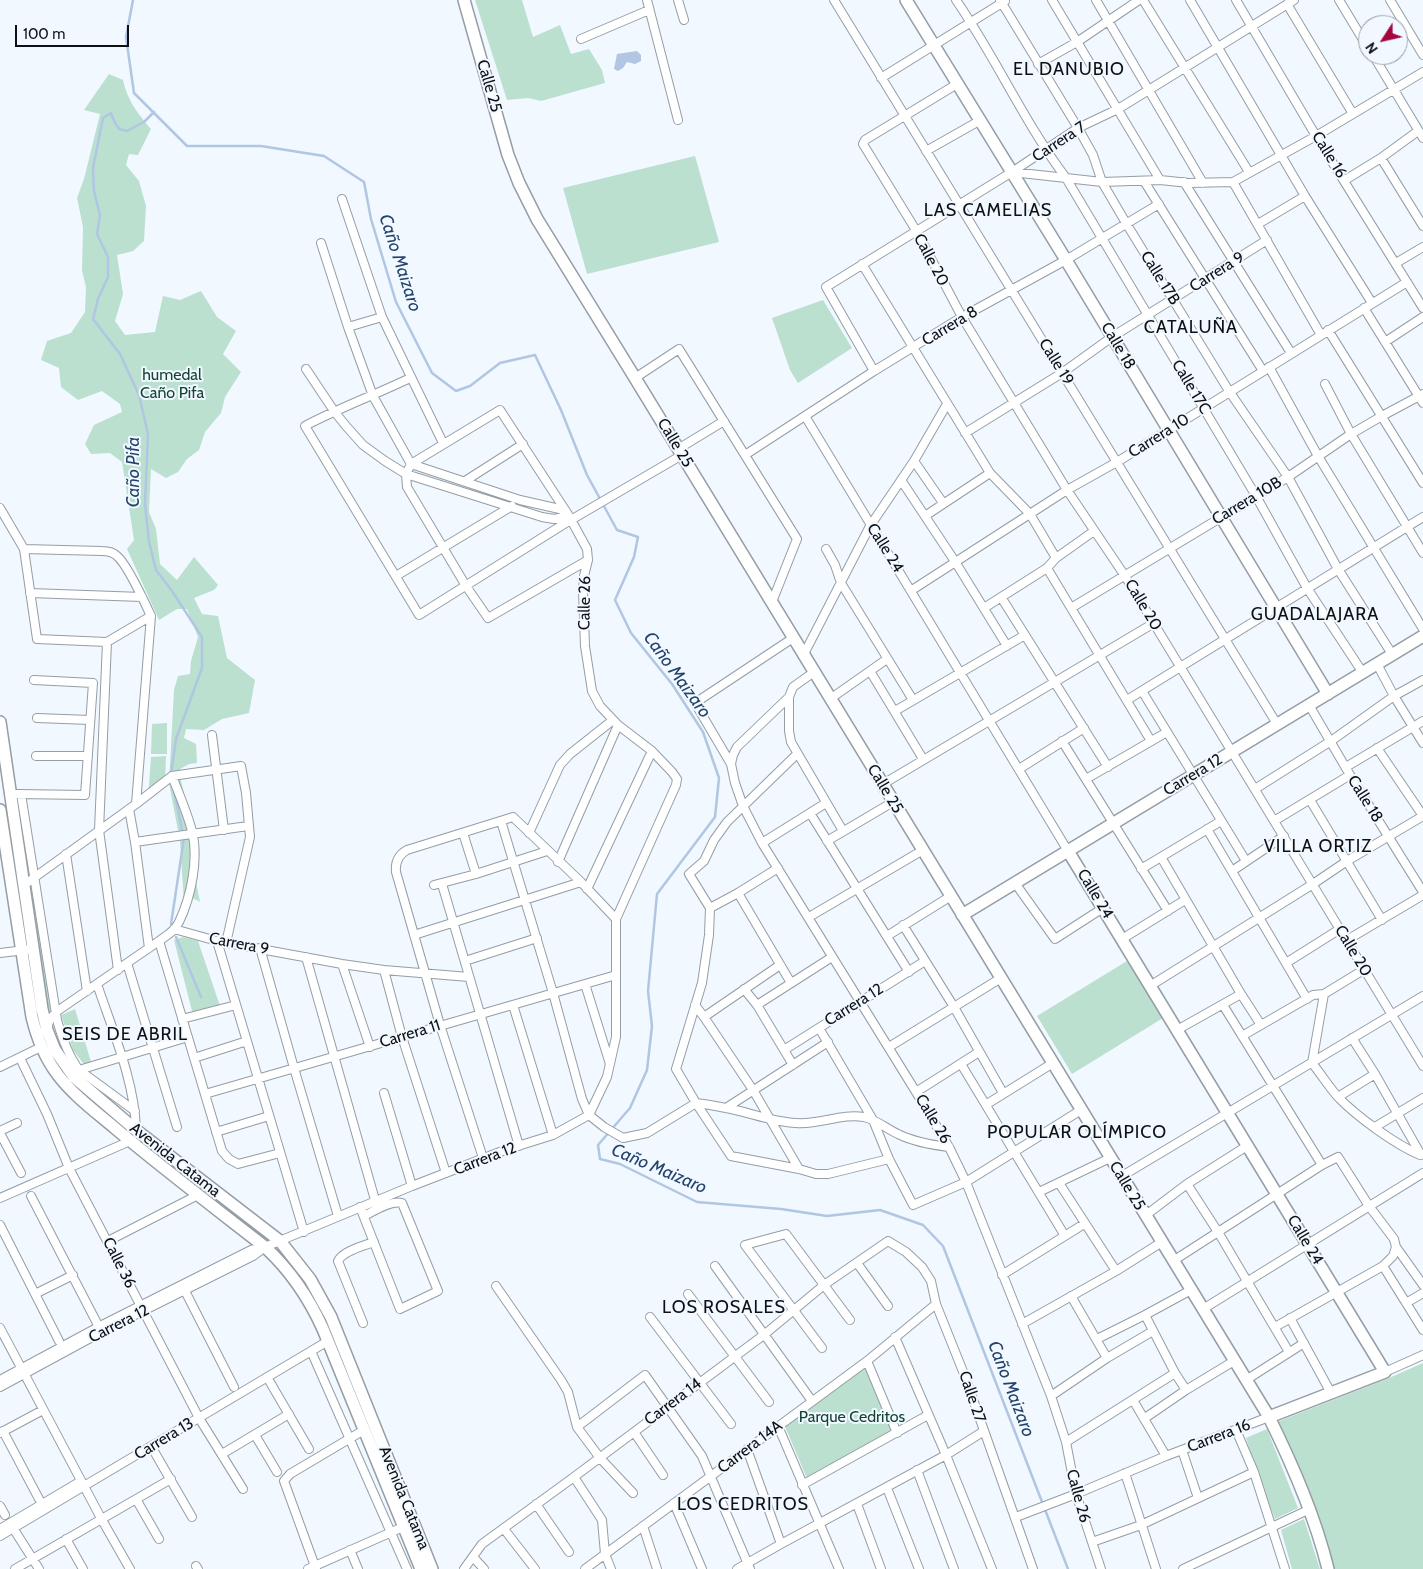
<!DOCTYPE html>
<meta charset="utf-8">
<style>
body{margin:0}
#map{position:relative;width:1423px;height:1569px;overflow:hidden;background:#f1f8ff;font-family:Cabin,sans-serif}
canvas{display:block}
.north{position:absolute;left:1358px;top:15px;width:50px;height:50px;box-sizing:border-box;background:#f1f8ff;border:1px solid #969ca1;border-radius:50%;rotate:235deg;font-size:14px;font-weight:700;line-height:20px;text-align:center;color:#0e1114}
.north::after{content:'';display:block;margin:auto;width:18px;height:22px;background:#a3073e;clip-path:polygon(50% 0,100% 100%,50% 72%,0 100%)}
.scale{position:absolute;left:15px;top:25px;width:114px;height:22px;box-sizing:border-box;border:2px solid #0e1114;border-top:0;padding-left:6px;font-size:15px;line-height:18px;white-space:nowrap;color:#0e1114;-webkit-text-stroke:4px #f1f8ff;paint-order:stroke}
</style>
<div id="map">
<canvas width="1423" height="1569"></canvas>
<div class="north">N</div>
<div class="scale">100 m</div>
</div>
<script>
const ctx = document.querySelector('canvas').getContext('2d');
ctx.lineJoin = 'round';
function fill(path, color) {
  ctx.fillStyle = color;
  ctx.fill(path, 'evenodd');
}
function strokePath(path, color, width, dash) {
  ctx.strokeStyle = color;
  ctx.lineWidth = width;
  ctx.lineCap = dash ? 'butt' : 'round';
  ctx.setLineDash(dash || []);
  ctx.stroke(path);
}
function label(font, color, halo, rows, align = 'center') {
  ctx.font = font + ' Cabin,sans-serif';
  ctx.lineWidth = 4;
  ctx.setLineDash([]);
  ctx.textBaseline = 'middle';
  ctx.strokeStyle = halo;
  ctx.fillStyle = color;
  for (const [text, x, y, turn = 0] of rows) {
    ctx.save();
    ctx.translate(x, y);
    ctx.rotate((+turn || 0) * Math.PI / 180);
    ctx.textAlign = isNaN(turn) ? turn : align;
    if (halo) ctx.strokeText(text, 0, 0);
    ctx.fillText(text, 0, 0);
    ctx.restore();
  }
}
fill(new Path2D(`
 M475,0H522L533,37L560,25L571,54L589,49L602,70L605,83L541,101L528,98L507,100Z
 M109,74L123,80C127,100 138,114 151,129L138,155L129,154L126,165L139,181L146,206L144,241L133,251L117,255L123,294L115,321L125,335L155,332L163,296L180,300L201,291L217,317L236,331L223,354L241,372L225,397L221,413L205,432L199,450L187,459L178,472L166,478L151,469L149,512L156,529L160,564L177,580L194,557L218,585L214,590L194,598L202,614L218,616L227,658L255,680L249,713L222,719L204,730L186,729L184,738L196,744L197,763L189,764L180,769V776L197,852L195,877L200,902L189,896L184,903L180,841L169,783L174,690L178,676L190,674L191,661L198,637L187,609H177L159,620L127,549L134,540L122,462L110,453L91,454L85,444L94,425L122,412L120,404L102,391L78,400L61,387L59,368L41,360L47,341L71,333L85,312L86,287L82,271L83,227L77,198L84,179L100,114L84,110Z
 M695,156L719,242L587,274L563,188Z
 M823,300L852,348L798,383L790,370L772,318Z
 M167,723V754H151L152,724Z
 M166,756L165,783L148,798L151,757Z
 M35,888L54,1009L45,1012L28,889Z
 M183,937L198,941L220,1006L193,1015L174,940Z
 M1127,961L1163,1018L1072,1074L1037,1016Z
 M75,1009L92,1065L86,1067L73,1050L61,1015Z
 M867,1361L896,1432L808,1481L784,1424Z
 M1423,1363V1569H1334L1328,1544L1312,1499L1277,1422L1389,1378Z
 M1267,1429L1298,1508L1275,1519L1257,1474L1246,1438Z
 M1304,1519L1320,1569H1292L1281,1530Z`), '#bbe0cf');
fill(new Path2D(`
 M637,51L641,55V61L635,64L627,62L623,68L618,71L614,69L617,54Z`), '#b0c6e3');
strokePath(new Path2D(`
 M133,0L126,37L134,93L187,146H261L324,156L364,182L371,219L396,302L432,373L456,391L470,386L500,363L535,355L561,410L587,475L617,530L638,537L634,557L615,600L631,633L672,684L703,732L719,778L715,817L657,894L648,991L652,1026L647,1070L630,1108L598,1145L600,1159L620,1164L697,1202L781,1209L827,1216L880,1210L923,1225L943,1246L1068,1569
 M154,112L144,122L127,131L119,129L115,123L111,113L103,118L93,168L94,191L100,215L97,234L108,257V277L98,299L93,319L120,354L139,395L148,434L145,504L149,542L156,570L172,591L202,637V668L176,739L171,774
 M174,790L182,830
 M171,924L184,838
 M176,937L201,997`), '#b0c6e3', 2.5);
const street = new Path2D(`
 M647,0L678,120
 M678,0L684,20
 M834,0L1277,724
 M956,0C996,58 1024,122 1066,178L1256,496L1307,588L1363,673
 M1000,0L1078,128L1093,155L1102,182L1126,223L1229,391L1288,477L1338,569L1392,654
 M1052,0L1160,180
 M1096,0L1203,183
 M1143,0L1249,172
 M1190,0L1305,196L1372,303
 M1236,0L1316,136L1423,308
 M1339,0L1368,48
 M1390,0L1423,55
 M1287,4L1353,114
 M581,39L649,10
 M1373,55L1423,138
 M1038,64L1077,42L1139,0
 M881,78L1005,1
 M957,84L865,140L863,144L917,232L962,317L1067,490L1125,576L1423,1066
 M926,151L979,121
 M1381,158L1423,226
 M1012,172L1102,182L1160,180L1189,183L1233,182L1316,136L1423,72
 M1345,180L1381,158L1418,131
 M1144,181L1263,371
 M1184,182L1291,353
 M1233,182L1321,335
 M342,199L382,317L443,443
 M1258,224L1305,196
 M321,243L348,327L373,396L411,464L520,500L564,510
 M1396,263L1423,247
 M862,264L990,473L1030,514L1056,558
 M1364,308L1423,403
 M348,327L382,317
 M1328,330L1423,483
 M1385,342L1423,317
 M1269,367L1318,456L1423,629
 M306,369L334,411L346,426L363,445L385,461L406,474L542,517L554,519L569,516
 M874,371L826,287L1012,172L1078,128L1118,109L1294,0
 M410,378C375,395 339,408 305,426L419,615L564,524L682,455
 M635,378L679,349L797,539L772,602
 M1325,384L1351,434L1423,553
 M805,416L1068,851
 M965,433L1062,373L1112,337L1267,240
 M678,449L724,421
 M745,455L874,371L962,317L1066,260L1159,204
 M914,461L943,503
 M406,474L411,464L500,410L569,516L587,549L588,560L584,576L583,591L585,646L592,691L600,706L618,725L652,751L672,772L677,779L676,785L616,919V1037L607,1077L589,1115
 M406,474L407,487L466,586L488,618L588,560
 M901,480L956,563L1007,646
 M465,481L523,444
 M0,508L24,549L37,639L107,642L151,616
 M925,516L990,473
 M24,549L102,551C108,551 113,552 117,556C127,564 145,603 151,616L136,804
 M826,549L835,565L841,583L913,700
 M1047,568L1151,741
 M396,576L512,506
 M912,590L1067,490L1117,462L1407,282
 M30,593L142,597
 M1001,597L1108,767
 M984,608L1047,568L1056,558L1094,531
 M1071,608L1288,477L1351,434L1382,416L1423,394
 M793,638L695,703L731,764L735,783L743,806L762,843L916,1092L949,1147L966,1182L1051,1396L1066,1442L1076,1494L1101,1569
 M107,642L99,830L118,970
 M804,654L870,526L914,461L947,404
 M1377,664L1394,696L1423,743
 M870,671L923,759
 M1142,691L1246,861
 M789,697V731L791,742L843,831
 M830,699L887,659
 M1127,700L1423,517
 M1309,705L1350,775L1423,892
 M895,711L1025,635
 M37,718L90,720
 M212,735L224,830
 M1062,741L1168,911
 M1377,748L1423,816
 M797,754L727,822L714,840L704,861L689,874L710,908L709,935L702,983L676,1069L696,1103L731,1156L799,1169L816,1174H828L889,1159
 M36,756H88
 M731,764L733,755L737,747L789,697L793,687L814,672
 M1346,767L1423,721
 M1019,769L1084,728
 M1086,779L1167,732
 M883,784L1154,623
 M1255,789L1331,741L1394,696L1423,680
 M17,794L85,795L93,683L34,680
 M21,794L57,1020C62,1038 68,1055 79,1070L135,1111
 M1310,800L1382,920
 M129,809L135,842L149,948
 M810,813L909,972
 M501,821L553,993L582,1099L589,1115L604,1127L623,1138L647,1133L696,1103C706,1104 716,1106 726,1108C749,1112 772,1122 796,1123C820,1125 841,1113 864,1117C877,1120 887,1129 898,1134C914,1142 932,1145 949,1147
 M1274,821L1350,775
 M1207,829L1307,999
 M463,833L476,874
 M529,833L560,765L570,754L613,720
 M827,841L893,802
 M135,842L248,826
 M762,843L826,803
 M66,854L87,991
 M1161,857L1241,994L1261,1025
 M558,862L618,725
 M1141,869L1221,821
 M1232,871L1284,836
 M1015,883L1055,939L1103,908
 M442,884L519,1146
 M24,885L136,804L172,776L241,766L246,793L250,837L226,943
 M434,885L476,874L547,851
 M587,889L652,751
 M738,893L791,983
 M710,908L738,893L778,868
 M809,917L923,850
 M903,925L954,1007L1003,1093
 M174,929L217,941L342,964L384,970L469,977
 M414,935L581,882
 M887,936L951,896
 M1122,939L1185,900
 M1347,940L1423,895
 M159,941L222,1151L229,1159L238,1164L280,1153
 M217,941L304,1232
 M260,948L294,1068L338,1216
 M0,953L33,949
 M306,957L375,1200
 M465,961L537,938
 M127,963L177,1127
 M1286,963L1340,929
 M342,964L370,1047
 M384,970L402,1037L446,1173
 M97,984C112,1029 135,1082 136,1130
 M585,984L610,1064
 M1150,986L1313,884L1347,861L1423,816
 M744,989L757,1005L793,1065
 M1324,994L1312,1063C1321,1074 1329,1087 1338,1097C1356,1116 1396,1145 1420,1155
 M513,1005L553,1135
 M695,1005L704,1017L753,1090L799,1169
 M757,1005L832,957
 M1223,1005L1322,1165
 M704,1017L780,965
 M182,1019L236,1005
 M47,1028L50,1019L56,1012L159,941C166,936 175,931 179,922C191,897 199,859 192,831C187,812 179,794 172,776
 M819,1028L873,1120L889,1159L913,1205L966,1182L1081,1110
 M1177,1030L1241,994
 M1242,1036L1313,995L1324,994L1365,969
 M1352,1038L1375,1074L1421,1155
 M889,1047L1001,978
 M784,1050L925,961
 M20,1058L47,1114L69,1168L199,1418L243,1489
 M194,1058L247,1041
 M961,1064L1065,1236
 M0,1067L41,1047
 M79,1070L188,1037
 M916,1092L979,1052
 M384,1093L412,1186
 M205,1094L616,975
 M1338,1097L1375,1074
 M987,1104L1053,1063
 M726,1108L828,1042
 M1375,1127L1423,1098
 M0,1131L17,1123
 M216,1132L269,1116
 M0,1133L21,1173
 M483,1158L440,1025L396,872C395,862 398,855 407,850L513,817L581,882L616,919
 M1122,1176L1423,996
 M1059,1183L1116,1271
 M1187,1184L1218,1232L1289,1352
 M1039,1192L1110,1158
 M31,1196L99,1327
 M0,1198L130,1141
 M360,1207L400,1309L438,1291L402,1203C391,1200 374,1211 364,1216
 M1146,1215L1187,1184L1247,1146
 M0,1225L59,1341
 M108,1241L198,1195
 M1173,1261L1322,1165L1338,1157L1369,1206L1394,1239L1396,1247L1423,1285
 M857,1263L888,1306
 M715,1266L812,1401
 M1383,1266L1423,1330
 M1002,1275L1084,1224
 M496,1286L561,1380L568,1392L577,1427L600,1458L633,1493
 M183,1287L234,1387
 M35,1294L73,1275
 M688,1294L769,1402
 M1071,1296L1107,1358
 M1406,1303L1423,1293
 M1203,1309L1423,1173
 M1145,1315L1175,1373L1186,1390
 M650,1317L731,1424
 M1290,1318L1331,1393
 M363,1323L338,1261C343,1251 363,1246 374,1242
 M1022,1324L1116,1271L1162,1242
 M1275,1327L1383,1266L1393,1256L1396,1247
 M0,1328L102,1520L130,1569
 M895,1337L946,1455L992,1569
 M1097,1339L1145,1315L1191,1290
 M822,1348L745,1245L786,1234L850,1320
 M311,1351L407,1569
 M867,1361L897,1433
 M1385,1372L1423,1355
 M267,1377L309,1449
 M0,1380L104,1324L251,1250L265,1247L412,1186L505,1150L553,1135L589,1115
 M1246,1380L1304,1343
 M0,1387L107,1329L253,1256L261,1250
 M1051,1396L1107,1358L1153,1331
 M1133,1400L1166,1456
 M1145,1418L1186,1390L1234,1361
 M778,1426L839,1569
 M577,1427L645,1375L702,1456L750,1569
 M1236,1430L1254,1472L1285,1569
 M3,1431L39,1499
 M634,1432L663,1475
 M0,1433L43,1410
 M255,1435L277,1472
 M1066,1442L1175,1373
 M151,1446L192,1517
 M747,1449L781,1544
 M1182,1450L1198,1498
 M222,1454L289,1414
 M917,1470L954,1569
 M1125,1473L1156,1569
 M574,1477L602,1520L605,1554L611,1569
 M802,1485L928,1415
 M887,1488L919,1569
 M136,1499L159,1539
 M674,1503L702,1569
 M536,1504L569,1552
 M857,1504L881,1569
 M0,1506L5,1515
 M1016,1517L1076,1494L1166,1456L1269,1417
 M643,1526L657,1569
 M13,1528L39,1569
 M0,1529L81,1481
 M504,1529L535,1569
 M0,1536L328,1341
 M66,1539L83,1569
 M1092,1542L1141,1525L1254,1472
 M350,1550L358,1569
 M473,1557L484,1569
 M196,1566L198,1569
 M15,1569L171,1479
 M308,1569L403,1527
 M316,1569L284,1481L290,1474L364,1430
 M464,1569L482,1544L574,1477L765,1334L824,1285L888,1241L906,1252L922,1267L931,1281L936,1304L964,1374L1033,1569
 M585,1569L867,1361L936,1304
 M737,1569L781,1544L946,1455L984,1431
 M1183,1569L1310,1509`);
const secondary = new Path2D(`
 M464,0L508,155L519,183L537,219L635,378L1269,1417C1293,1466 1315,1516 1328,1569
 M906,0L1066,260L1328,694
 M0,722L42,1009L47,1030L55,1050L74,1077L136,1130L280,1241L310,1279L331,1317L432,1569
 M0,810L32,1017C37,1038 45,1058 58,1075C74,1096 96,1112 116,1129C165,1170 215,1208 265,1247C290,1270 309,1298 323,1329L421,1569
 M1068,851L1385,1372L1269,1417
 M962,915L1423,636`);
strokePath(street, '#959da5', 10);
strokePath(secondary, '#959da5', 14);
strokePath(street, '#fff', 8);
strokePath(secondary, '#fff', 11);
label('16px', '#0e1114', '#f1f8ff', [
 ["Calle 25",489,86,74],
 ["Carrera 7",1059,142,-33],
 ["Calle 16",1329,155,58],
 ["Calle 20",931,260,62],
 ["Carrera 9",1217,272,-32],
 ["Calle 17B",1160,278,58],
 ["Carrera 8",950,326,-31],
 ["Calle 18",1118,346,59],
 ["Calle 19",1056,362,58],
 ["Calle 17C",1191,387,59],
 ["Carrera 10",1159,436,-32],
 ["Calle 25",675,443,59],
 ["Carrera 10B",1247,501,-31],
 ["Calle 24",885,548,58],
 ["Calle 26",585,603,-89],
 ["Calle 20",1143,605,59],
 ["Carrera 12",1193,775,-31],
 ["Calle 25",885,789,59],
 ["Calle 18",1365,799,58],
 ["Calle 24",1095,894,59],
 ["Carrera 9",239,944,11],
 ["Calle 20",1353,951,59],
 ["Carrera 12",854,1005,-32],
 ["Carrera 11",410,1034,-17],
 ["Calle 26",933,1119,59],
 ["Carrera 12",485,1159,-21],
 ["Avenida Catama",175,1160,38],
 ["Calle 25",1127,1186,59],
 ["Calle 24",1305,1240,59],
 ["Calle 36",119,1263,63],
 ["Carrera 12",119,1324,-27],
 ["Calle 27",972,1397,71],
 ["Carrera 14",673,1402,-37],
 ["Carrera 16",1219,1436,-21],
 ["Carrera 13",164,1439,-31],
 ["Carrera 14A",750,1447,-37],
 ["Calle 26",1078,1496,75],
 ["Avenida Catama",404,1498,68]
]);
label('16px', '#134532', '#f1f8ff', [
 ["humedal",172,375],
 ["Caño Pifa",172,393],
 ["Parque Cedritos",852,1417]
]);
ctx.letterSpacing = '1px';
label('18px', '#0e1114', '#f1f8ff', [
 ["EL DANUBIO",1069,70],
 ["LAS CAMELIAS",988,211],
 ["CATALUÑA",1191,328],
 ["GUADALAJARA",1315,615],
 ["VILLA ORTIZ",1318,847],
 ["SEIS DE ABRIL",125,1035],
 ["POPULAR OLÍMPICO",1077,1133],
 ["LOS ROSALES",724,1308],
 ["LOS CEDRITOS",743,1505]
]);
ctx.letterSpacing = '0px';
label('italic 18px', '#24436a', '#f1f8ff', [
 ["Caño Maizaro",400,263,72],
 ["Caño Pifa",134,472,-90],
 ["Caño Maizaro",677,675,54],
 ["Caño Maizaro",659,1169,23],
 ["Caño Maizaro",1011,1389,69]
]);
</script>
